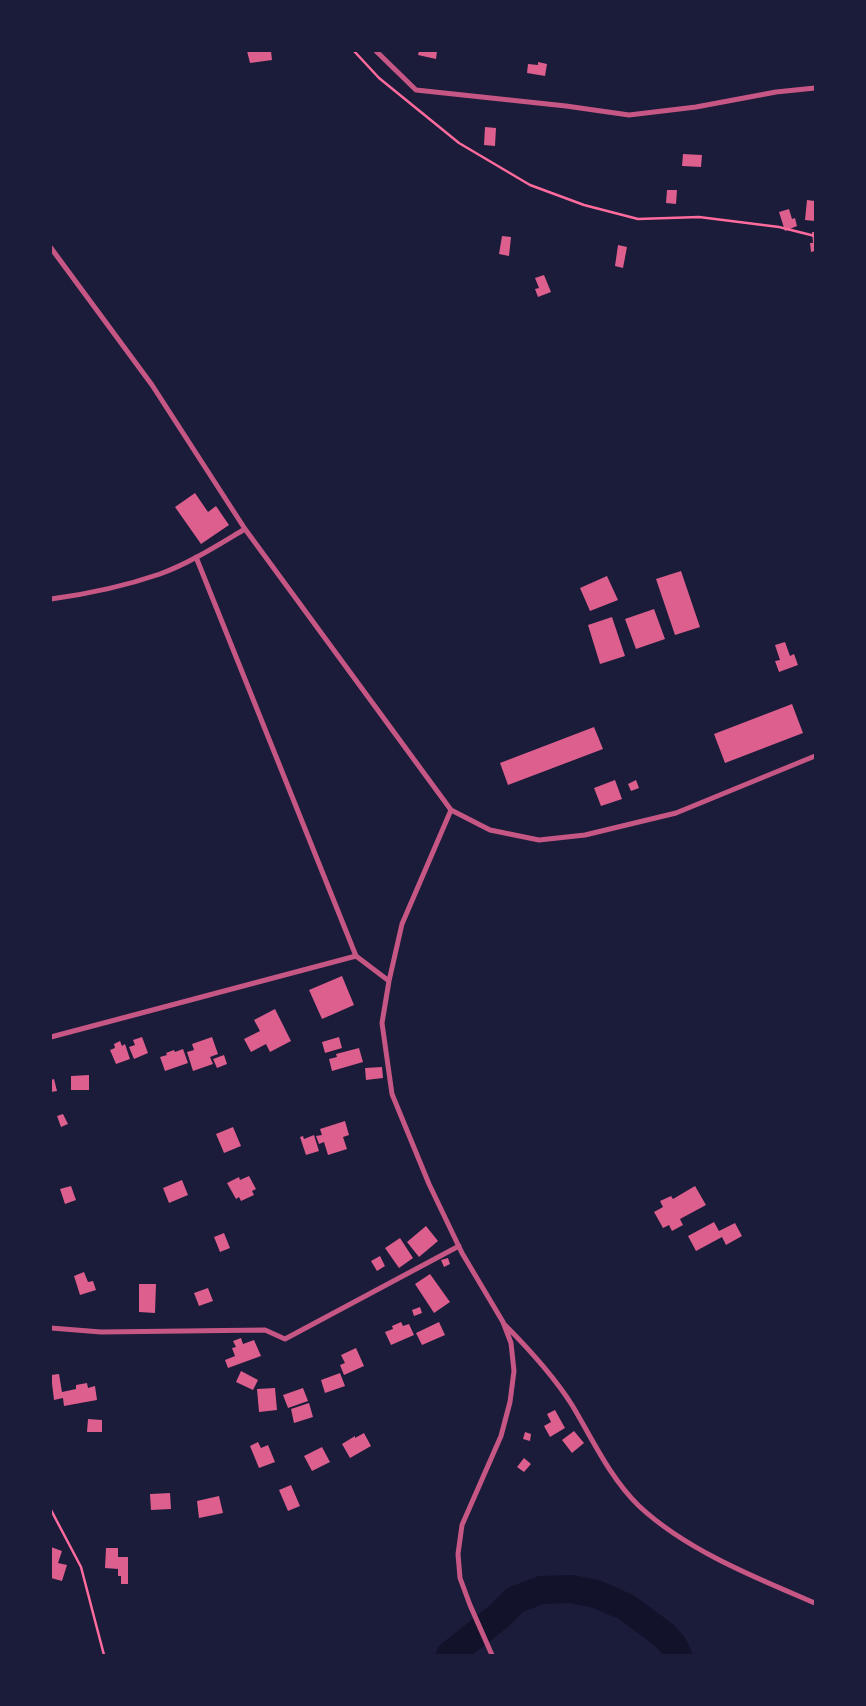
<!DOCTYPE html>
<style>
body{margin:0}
#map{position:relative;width:866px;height:1706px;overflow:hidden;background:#1b1b3a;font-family:"Source Sans 3",sans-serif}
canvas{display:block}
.frame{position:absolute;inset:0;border:52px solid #1b1b3a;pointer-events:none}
</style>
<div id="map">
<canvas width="866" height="1706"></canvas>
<div class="frame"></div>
</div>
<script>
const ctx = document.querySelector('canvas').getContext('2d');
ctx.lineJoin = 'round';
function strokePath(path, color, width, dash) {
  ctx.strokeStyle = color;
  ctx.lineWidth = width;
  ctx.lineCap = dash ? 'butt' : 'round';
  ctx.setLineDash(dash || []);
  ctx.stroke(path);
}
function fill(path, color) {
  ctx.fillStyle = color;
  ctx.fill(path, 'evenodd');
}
strokePath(new Path2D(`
 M450,1655L499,1616L515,1600L541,1590L571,1589L596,1594L626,1607L664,1635L673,1645L678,1655`), '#12122b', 28);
fill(new Path2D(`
 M247,51H271L272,60L250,63Z
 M419,51H437L436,59L418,55Z
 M538,62L547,64L545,76L527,73L528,64L538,65Z
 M485,127L496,128L495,146L484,145Z
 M683,154L702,155L701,167L682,166Z
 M667,190H677L676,204L666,203Z
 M807,200L815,201V221L805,220Z
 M789,209L792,219L795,218L797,226L785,231L779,212Z
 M812,232H815V251L811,252L810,243H813Z
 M502,236L511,237L509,256L499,254Z
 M618,245L627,247L623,268L615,266Z
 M544,275L551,292L538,297L535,289L539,288L535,278Z
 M195,493L208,512L216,506L229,525L201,544L175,507Z
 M681,571L700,627L675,635L656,579Z
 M607,576L618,600L590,611L580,588Z
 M654,609L665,639L636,649L625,619Z
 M612,617L625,656L600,664L588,625Z
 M785,642L790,656L794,654L798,665L779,672L775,661L780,660L775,645Z
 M792,704L803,733L725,763L714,734Z
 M594,727L603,749L508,785L500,763Z
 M615,780L622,799L601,806L594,788Z
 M636,780L639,788L631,791L628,784Z
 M342,976L354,1005L322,1019L309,990Z
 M275,1009L291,1041L270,1052L266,1044L251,1052L244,1039L260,1031L254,1020Z
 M142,1037L148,1053L134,1059L129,1047L135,1045L133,1040Z
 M212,1037L218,1054L210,1057L213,1064L193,1071L187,1052L194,1050L192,1044Z
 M339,1037L342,1048L325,1053L322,1042Z
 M120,1041L122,1046L125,1044L130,1059L116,1064L110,1050L115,1048L114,1044Z
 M359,1048L363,1062L332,1071L329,1059L337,1057L336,1054Z
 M183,1049L188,1063L165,1071L160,1057L167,1055L166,1053L174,1050L175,1052Z
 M224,1055L227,1064L217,1068L213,1059Z
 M382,1067L383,1078L366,1080L365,1068Z
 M89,1075V1090H71V1076Z
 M54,1079L57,1091L51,1092V1080Z
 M63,1114L68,1124L61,1127L57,1116Z
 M345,1121L349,1135L343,1137L347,1149L328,1155L324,1142L319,1144L316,1136L322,1135L320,1129Z
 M233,1127L241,1146L224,1153L216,1134Z
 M314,1135L319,1151L306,1155L300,1137L303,1136L304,1139Z
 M249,1176L256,1189L252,1191L254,1195L241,1201L239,1197L236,1199L227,1183L239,1177L240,1180Z
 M182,1180L188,1195L169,1203L163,1188Z
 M71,1186L76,1200L65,1204L60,1189Z
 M695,1186L706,1205L680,1219L683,1225L672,1231L669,1225L663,1228L654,1212L663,1207L660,1201L671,1196L673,1199Z
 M714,1222L719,1231L735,1223L742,1236L726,1245L722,1237L696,1251L688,1236Z
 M426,1226L438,1241L419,1257L407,1242Z
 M224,1233L230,1248L220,1252L214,1237Z
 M400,1238L413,1258L399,1268L385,1248Z
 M380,1256L385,1266L377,1271L371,1261Z
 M448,1258L450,1264L444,1267L441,1260Z
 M84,1272L88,1282L93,1281L96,1290L80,1295L74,1276Z
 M430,1274L450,1302L434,1313L415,1284Z
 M139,1284H156L155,1313L139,1312Z
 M208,1288L213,1301L199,1306L194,1293Z
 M420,1307L422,1313L414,1316L412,1310Z
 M401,1322L403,1326L409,1324L414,1335L391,1345L385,1332L393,1329L392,1326Z
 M439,1322L445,1335L422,1345L416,1333Z
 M241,1338L243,1344L254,1340L261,1356L228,1368L225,1360L235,1356L232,1348L236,1347L233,1341Z
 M356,1348L364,1366L344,1375L340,1365L345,1363L341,1355Z
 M241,1371L258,1380L253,1390L236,1382Z
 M340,1373L345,1386L325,1393L321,1380Z
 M59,1374L62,1392L76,1389V1385L87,1383L88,1388L95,1386L97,1400L64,1406L63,1398L54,1400L51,1375Z
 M275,1388L277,1410L259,1412L257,1389Z
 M303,1388L308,1401L288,1408L283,1395Z
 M309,1403L313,1417L294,1423L291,1409Z
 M555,1410L565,1428L550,1437L544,1426L551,1422L547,1414Z
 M88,1419L102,1420V1432H87Z
 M574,1431L584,1443L572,1453L562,1440Z
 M525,1432L531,1434L530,1441L523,1439Z
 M364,1433L371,1446L350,1458L342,1444L355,1436V1438Z
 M258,1442L261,1448L268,1445L275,1462L259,1468L250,1446Z
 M322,1447L330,1462L312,1471L304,1456Z
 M524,1458L531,1464L524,1472L517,1467Z
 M291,1485L300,1506L288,1511L279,1490Z
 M170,1493L171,1509L151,1510L150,1494Z
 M219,1496L223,1513L199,1518L197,1501Z
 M51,1547L62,1551L58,1563L67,1565L62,1581L51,1578Z
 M106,1548H118V1557H128V1584H121V1576H118V1569L105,1568Z`), '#dd5f8e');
strokePath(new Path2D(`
 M354,51L379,78L459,143L530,185L584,205L638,219L699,217L779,227L815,236
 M51,1510L81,1567L104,1655`), '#ff6b9d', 2.5);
strokePath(new Path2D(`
 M376,51L416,90L566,106L629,115L696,107L776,92L815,88
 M51,248L152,385L245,529L451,810L490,830L539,840L585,835L676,813L815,756
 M196,557L356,956L389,981
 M51,599C88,594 125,586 160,574C190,563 218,545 245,529
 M451,810L402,924L389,981L382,1023L392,1094L429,1184L462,1253L503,1322L511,1343L514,1371L510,1402L501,1436L462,1525L458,1554L460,1578L470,1605L492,1655
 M51,1037L356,956
 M504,1324C529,1349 553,1375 572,1405C593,1440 610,1478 639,1506C686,1550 756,1578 815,1603
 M51,1328L101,1332L265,1330L285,1339L459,1246`), '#c65784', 5);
</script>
